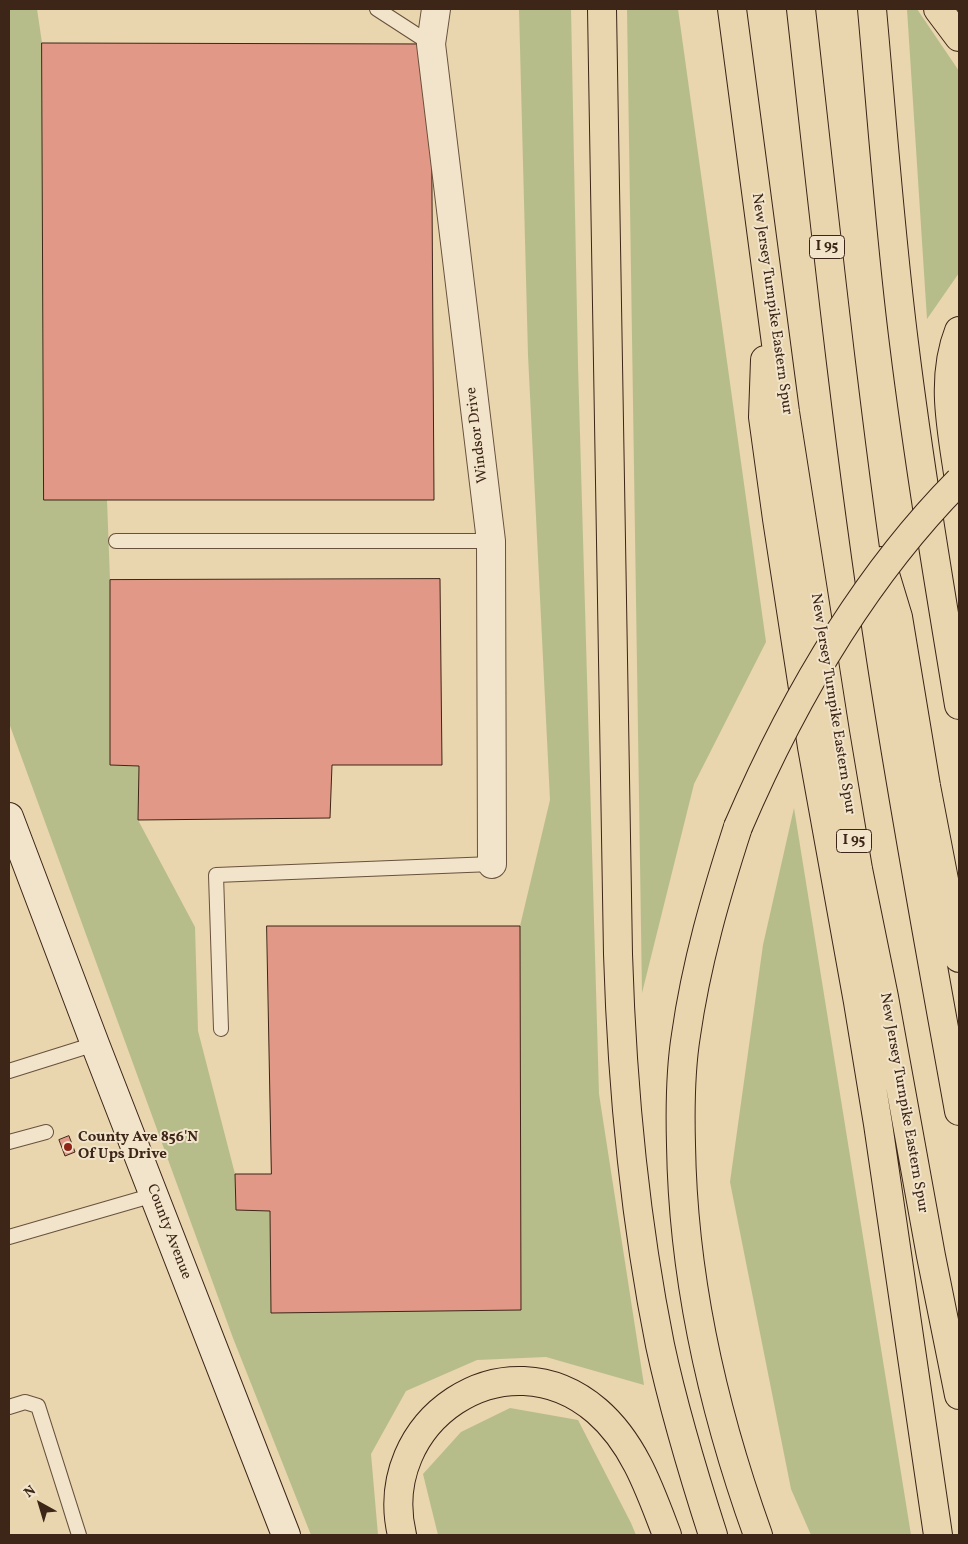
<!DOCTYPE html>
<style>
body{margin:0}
#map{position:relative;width:968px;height:1544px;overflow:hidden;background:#e9d5ae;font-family:Vollkorn,serif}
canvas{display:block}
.frame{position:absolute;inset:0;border:10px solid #3d2517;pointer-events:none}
.north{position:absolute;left:15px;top:1479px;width:50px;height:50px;-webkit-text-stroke:4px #f1e4ca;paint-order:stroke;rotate:321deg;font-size:14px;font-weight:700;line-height:20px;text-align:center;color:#3d2517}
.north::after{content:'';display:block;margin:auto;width:18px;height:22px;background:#3d2517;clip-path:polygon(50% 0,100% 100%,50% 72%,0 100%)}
</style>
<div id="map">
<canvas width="968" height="1544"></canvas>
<div class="frame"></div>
<div class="north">N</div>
</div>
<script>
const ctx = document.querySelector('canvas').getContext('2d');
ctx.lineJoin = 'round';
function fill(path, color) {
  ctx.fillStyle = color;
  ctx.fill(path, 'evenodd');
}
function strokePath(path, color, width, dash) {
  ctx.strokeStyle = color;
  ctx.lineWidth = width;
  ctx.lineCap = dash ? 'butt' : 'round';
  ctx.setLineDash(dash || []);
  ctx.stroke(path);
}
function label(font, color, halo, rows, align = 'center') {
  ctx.font = font + ' Vollkorn,serif';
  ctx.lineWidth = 4;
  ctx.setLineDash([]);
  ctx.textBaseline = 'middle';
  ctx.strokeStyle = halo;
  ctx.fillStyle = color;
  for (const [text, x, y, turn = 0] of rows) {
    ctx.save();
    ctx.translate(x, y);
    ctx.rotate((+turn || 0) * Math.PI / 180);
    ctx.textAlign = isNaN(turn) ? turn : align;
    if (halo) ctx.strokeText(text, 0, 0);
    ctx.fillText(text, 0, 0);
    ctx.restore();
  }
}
fill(new Path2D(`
 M9,9H37L42,43L44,500H107L110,580V765L139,766L138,820L195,927L198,1031L235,1174L236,1210L270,1211L271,1312L521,1310L520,926L550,800L528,355L519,9H571L578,365L599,1094L644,1385L546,1357L477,1360L406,1391L371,1454L378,1535H311L233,1338L9,723Z
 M627,9H678L766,642L694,784L642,993Z
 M907,9H917L959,71V273L927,319Z
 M794,808L911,1535H811L791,1489L730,1182L763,945Z
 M510,1408L578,1420L631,1523L636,1535H438L423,1474L461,1432Z`), '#b6bd8a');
const building = new Path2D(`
 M42,43L431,44L434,500H44Z
 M440,579L442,765H332L330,818L138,820L139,766L110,765V580Z
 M267,926H520L521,1310L271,1313L270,1211L236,1210L235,1174H271Z
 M69,1136L75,1152L65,1156L59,1140Z`);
fill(building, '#e19887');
strokePath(building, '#3d2517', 1);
const lane = new Path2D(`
 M377,9L431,44
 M116,541H491
 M221,1029L216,875L492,864
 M9,1071L95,1044
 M9,1142L46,1132
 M9,1237L154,1195
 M9,1407L25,1402L38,1406L79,1535`);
const street = new Path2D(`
 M436,9L431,44L491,541L492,864`);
const secondary = new Path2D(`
 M9,817L95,1044L286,1535`);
const highway = new Path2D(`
 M602,9L618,954C622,1085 634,1216 660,1345C674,1410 693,1473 713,1535
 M732,9L785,412L835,732L858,869L884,997L931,1256L959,1395
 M801,9C825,226 848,443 881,659C904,810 932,961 959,1111
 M872,9C882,120 890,232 904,343C919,464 939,584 959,705
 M938,9L959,37
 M959,331C940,379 952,431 959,480
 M765,360L763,417L777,519L812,747L858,1002L878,1124L938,1535
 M881,561L898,617L926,786L959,958
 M738,827C716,895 696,964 686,1035C680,1072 680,1108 681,1145C683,1278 713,1410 758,1535
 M402,1535C375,1421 505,1332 597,1411C634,1443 650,1490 667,1535`);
strokePath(lane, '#68513d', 16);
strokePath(street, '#68513d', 30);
strokePath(secondary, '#3d2517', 30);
strokePath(highway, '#3d2517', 30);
strokePath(lane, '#f1e4ca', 14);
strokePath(street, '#f1e4ca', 28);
strokePath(secondary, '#f1e4ca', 28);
strokePath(highway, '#e9d5ae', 28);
const highwayBridge = new Path2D(`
 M738,827C792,701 862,579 959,481`);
strokePath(highwayBridge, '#3d2517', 30, []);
strokePath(highwayBridge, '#e9d5ae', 28);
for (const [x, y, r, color] of [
 [68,1147,5,"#8f2418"]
]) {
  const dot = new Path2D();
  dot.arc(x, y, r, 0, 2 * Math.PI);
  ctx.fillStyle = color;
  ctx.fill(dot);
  strokePath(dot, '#f1e4ca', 2);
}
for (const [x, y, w] of [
 [827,247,35],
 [854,841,35]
]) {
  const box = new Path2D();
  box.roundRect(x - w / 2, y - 11.5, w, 23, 4);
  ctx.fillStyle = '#f1e4ca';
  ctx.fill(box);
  strokePath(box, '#3d2517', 1);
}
label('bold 14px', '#3d2517', null, [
 ["I 95",827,247],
 ["I 95",854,841]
]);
label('15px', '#3d2517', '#f1e4ca', [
 ["New Jersey Turnpike Eastern Spur",771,304,82],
 ["Windsor Drive",478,435,-97],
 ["New Jersey Turnpike Eastern Spur",832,704,81],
 ["New Jersey Turnpike Eastern Spur",903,1103,80],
 ["County Avenue",168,1232,69]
]);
label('bold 15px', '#3d2517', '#f1e4ca', [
 ["County Ave 856'N",78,1138],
 ["Of Ups Drive",78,1155]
], 'left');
</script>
